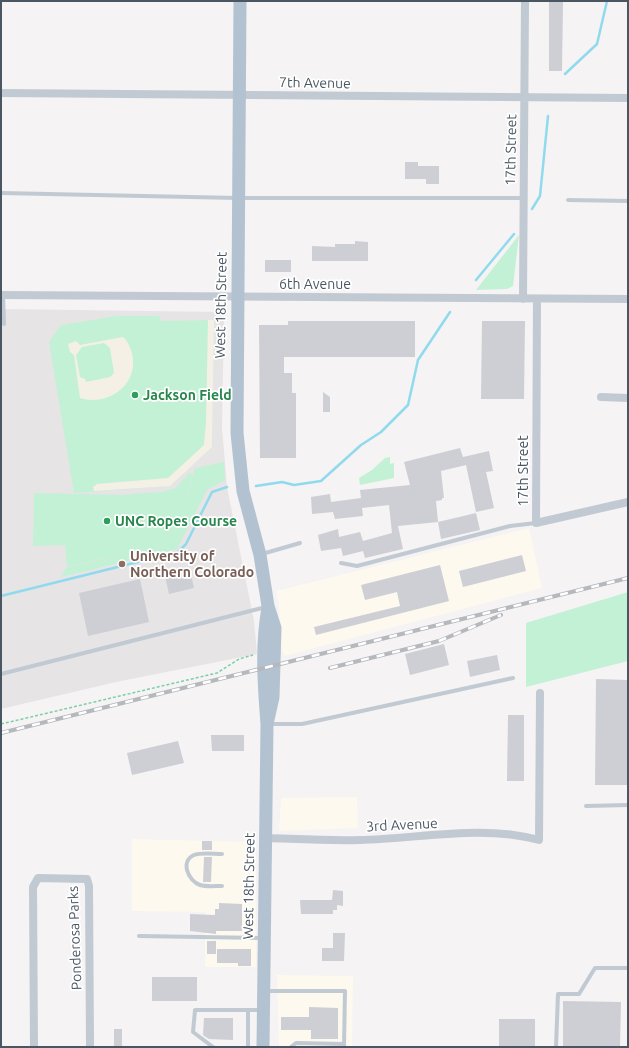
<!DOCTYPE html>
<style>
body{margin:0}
#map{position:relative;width:629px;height:1048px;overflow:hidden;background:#f5f3f3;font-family:Ubuntu,sans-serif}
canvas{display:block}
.frame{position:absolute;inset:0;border:2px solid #4a5661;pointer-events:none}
</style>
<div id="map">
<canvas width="629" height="1048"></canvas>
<div class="frame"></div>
</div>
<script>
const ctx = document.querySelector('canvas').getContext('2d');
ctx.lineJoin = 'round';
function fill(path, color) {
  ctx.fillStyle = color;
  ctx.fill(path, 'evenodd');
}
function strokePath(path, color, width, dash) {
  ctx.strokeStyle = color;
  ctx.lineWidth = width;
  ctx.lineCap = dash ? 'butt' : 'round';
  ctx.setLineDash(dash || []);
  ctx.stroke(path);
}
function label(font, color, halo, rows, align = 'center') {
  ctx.font = font + ' Ubuntu,sans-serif';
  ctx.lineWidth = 3.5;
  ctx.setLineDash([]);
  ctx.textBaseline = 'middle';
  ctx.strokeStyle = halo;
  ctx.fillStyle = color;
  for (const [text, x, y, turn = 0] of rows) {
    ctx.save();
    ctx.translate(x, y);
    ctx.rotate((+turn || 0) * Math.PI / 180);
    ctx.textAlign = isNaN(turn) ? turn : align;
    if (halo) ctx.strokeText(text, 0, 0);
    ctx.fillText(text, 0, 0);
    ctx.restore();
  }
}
fill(new Path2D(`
 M529,528L542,588L284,656L280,642L279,605L276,591Z
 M357,797L358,828L279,831L281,798Z
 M132,839L256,842V967H205V912L132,911Z
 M277,975L353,976L352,1047H279Z`), '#fdf9ef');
fill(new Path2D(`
 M1,309L219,312L224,317L222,428L227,487L254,621L257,654L116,682L1,709Z`), '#e6e4e5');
fill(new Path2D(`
 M519,235L513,286L507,289L476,290Z
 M117,316H159L161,321L214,320L212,447L170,486L74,493L49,342L61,325Z
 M390,457V464L394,463V478L360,485L359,478L372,470L385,458Z
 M224,462L225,480L207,490L177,549L61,577L66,568L131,552L67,567L65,545L33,546L34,493L120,495L161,492L176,488L189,473H193L179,525L195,468Z
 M628,592V661L526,687V623Z`), '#c3f1d5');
fill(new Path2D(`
 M208,320H214L212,447L170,486L94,491L93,487L97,484L168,478L204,445L206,422Z
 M123,337C127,340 129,345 131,350C142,383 109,407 80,398L74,355L70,352L68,344L76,341L80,345ZM104,343L110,348L114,373L110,377L86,382L85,379L80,377L76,355L82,347Z`), '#f5f0e5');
strokePath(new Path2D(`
 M565,74L597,44L607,1
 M532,209L540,196L548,116
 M476,280L514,234
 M256,486L282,482L294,485L321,481L361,445L381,432L408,405L418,360L450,312
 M1,596L178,552L186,544L212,492L227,487`), '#90daee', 2.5);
fill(new Path2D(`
 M549,2H563L562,71H549Z
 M405,162H418V166H439V184H426V179H405Z
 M355,241L368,242V261H312V246L335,247V244H355Z
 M265,260H291V272H265Z
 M288,321H415V357H284V373H292V393H296V458H260L259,325H288Z
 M482,321H525L524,399H481Z
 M323,392L330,397V412H323Z
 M460,448L463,457L489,451L493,471L486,472L494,508L476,512L466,465L441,471L444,498H442V500L436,501L438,522L476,513L480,530L441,539L438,522L398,526L403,549L365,558L363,551L343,556L341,548L321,551L318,535L338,529L339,537L360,532L363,541L392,533L389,505L362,508L363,516L335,519L333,512L312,514L311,497L330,494L331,502L361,498L360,490L410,485L404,462Z
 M522,555L526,571L463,587L459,571Z
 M440,565L449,601L316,635L314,627L400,606L397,592L365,600L361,585Z
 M190,570L194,588L169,594L165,576Z
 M140,579L149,622L88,636L79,593Z
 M444,644L449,665L410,675L405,654Z
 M497,655L500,670L470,677L467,661Z
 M596,679L628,680V785H595Z
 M508,715H524V781H507Z
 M211,735H244V751H212Z
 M178,741L184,763L132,775L127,753Z
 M202,841H212V850H202Z
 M204,857H212L211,882H203Z
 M333,890L343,891V906L337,905V910H333V914H301L300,900H332Z
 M219,903L242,904V931H216V934L190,931V914L215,915V909H219Z
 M333,933H345L344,961H322V948H333Z
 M207,941H216V954H207Z
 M217,949H251V966H238V963H217Z
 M152,977H197V1001H152Z
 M563,1001L621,1002L620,1047H563Z
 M309,1007L338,1008V1039H311V1030H281V1017H309Z
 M204,1018H233V1040L209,1039L203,1035Z
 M499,1019H535V1047H499Z
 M114,1029H122V1046H114Z`), '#cdcfd5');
strokePath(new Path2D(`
 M1,724L217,673L239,659L253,655`), '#7ad0a6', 1.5, [3, 2]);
strokePath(new Path2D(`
 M1,193L238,198H523
 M568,200L628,201
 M3,295L4,324
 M262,554L300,543
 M341,563L357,566L510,526L536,523
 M1,674L266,607
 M268,724H302L513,678
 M586,806L628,805
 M222,886C215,886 206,887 200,885C188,881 180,861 194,855C201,852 214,854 222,854
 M139,936L262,938
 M265,991H345L344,1047
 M248,1010V1047
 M213,1047L193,1032L195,1010H262
 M291,1047L296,1043L344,1044
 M556,1047L558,994H579L595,968H628`), '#c1cad2', 4);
strokePath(new Path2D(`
 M1,93L628,98
 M1,295L628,299
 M523,299L525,1
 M537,299L536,523L628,502
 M601,397L628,398
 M266,838C297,839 329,841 360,840C419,839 481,824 539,840L540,693
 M34,1047L33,887L38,878L87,879L89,886L90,1047`), '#c1cad2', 8);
strokePath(new Path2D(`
 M240,1L237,433L243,491L260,555L268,606L275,628L273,697L267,724
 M263,1047L267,724C264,686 261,646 268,608`), '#b3c2d1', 13);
const rail = new Path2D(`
 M330,668L439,641L501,615
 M1,733L628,578`);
strokePath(rail, '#b5b8bd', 4);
strokePath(rail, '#fff', 2.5, [8]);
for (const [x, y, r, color] of [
 [135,395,4,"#2e9e5b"],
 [107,521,4,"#2e9e5b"],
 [122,564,4,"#8d6e63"]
]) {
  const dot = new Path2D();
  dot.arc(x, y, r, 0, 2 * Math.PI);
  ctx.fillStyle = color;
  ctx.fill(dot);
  strokePath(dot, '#fff', 1.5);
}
label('14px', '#4a5661', '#fff', [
 ["7th Avenue",315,83,1],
 ["17th Street",511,150,-89],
 ["6th Avenue",315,284],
 ["West 18th Street",221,305,-89],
 ["17th Street",523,471,-90],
 ["3rd Avenue",402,825,-3],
 ["West 18th Street",249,886,-89],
 ["Ponderosa Parks",75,938,-92]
]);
label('bold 14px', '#27864d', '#fff', [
 ["Jackson Field",143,395],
 ["UNC Ropes Course",115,521]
], 'left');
label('bold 14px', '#785e54', '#fff', [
 ["University of",130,556],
 ["Northern Colorado",130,572]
], 'left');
</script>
